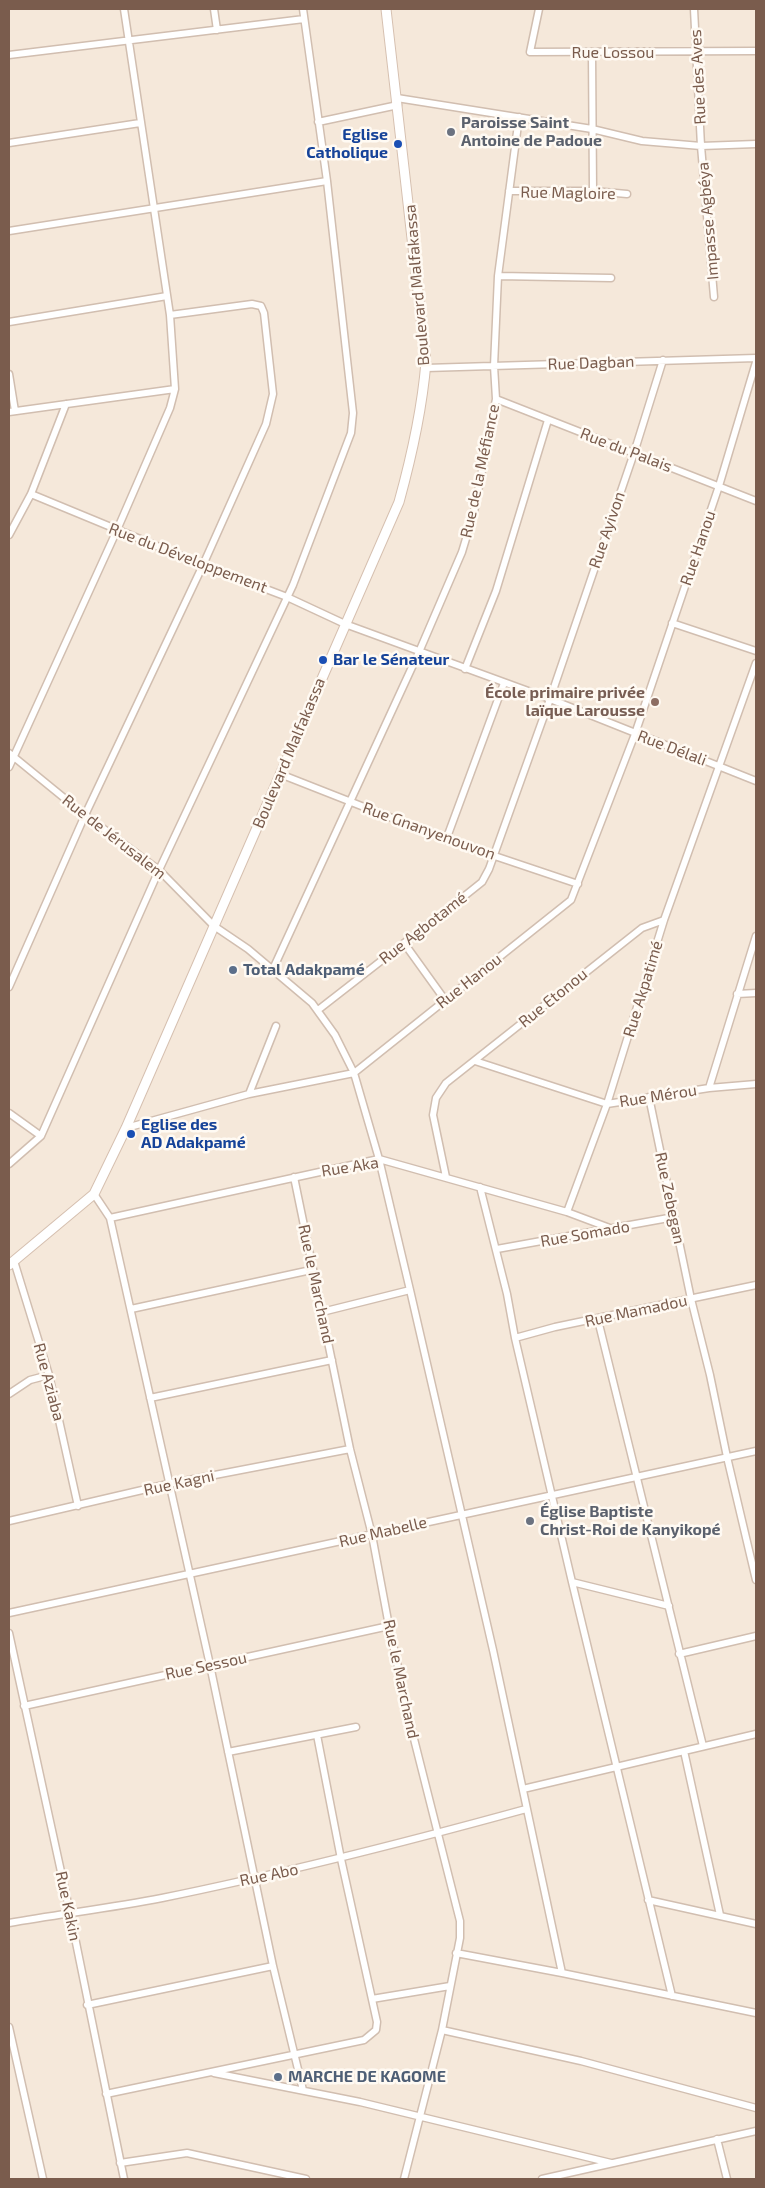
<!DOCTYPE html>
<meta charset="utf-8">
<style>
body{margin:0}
#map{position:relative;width:765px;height:2188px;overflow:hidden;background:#fdf6ec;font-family:"Exo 2",sans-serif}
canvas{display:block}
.frame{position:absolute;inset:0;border:10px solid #7a5c4d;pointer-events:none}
</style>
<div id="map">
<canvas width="765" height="2188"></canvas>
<div class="frame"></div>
</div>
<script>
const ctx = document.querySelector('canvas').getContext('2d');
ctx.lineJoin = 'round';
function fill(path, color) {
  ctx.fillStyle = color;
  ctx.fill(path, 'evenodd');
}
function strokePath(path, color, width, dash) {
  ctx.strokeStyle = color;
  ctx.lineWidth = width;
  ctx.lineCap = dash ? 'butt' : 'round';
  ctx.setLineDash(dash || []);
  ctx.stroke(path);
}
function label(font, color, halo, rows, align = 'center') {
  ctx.font = font + ' "Exo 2",sans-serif';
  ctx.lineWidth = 5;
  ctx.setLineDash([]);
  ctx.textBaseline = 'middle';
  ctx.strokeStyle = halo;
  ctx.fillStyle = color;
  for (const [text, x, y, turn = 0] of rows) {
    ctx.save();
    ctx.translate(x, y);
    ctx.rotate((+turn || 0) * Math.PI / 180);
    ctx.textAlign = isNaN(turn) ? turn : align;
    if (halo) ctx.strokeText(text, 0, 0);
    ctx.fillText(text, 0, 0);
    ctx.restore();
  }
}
fill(new Path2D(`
 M9,9H756V2179H9Z`), '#f5e8da');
const street = new Path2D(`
 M214,9L217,30
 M539,9L530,52L756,51
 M694,9L701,146L714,297
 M592,53L593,191
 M9,55L304,19
 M397,98L592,129L642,141L701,146L756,144
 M318,122L398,105
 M9,143L140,123
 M509,191H593L627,194
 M9,231L327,181
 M498,276L611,278
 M9,322L167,296
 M426,368L756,358
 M9,374L15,411
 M496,399L756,501
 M9,412L175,389
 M31,494L203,565L287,597L345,624L550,699L756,781
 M9,535L31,494L66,404
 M672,623L756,651
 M465,669L496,591L548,420
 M9,753L85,815L159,870L214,926L248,949L312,1003L335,1035L354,1073L379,1159L410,1290L493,1650L562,1973
 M9,767L117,530L170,408L175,389L170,315L124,9
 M280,774L453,842L578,884
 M446,840L504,683
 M404,943L445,1000
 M273,969L419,652L462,552L474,512L496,399L494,366L498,276L519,117
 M9,987L85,815L203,565L266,424L273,394L264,313L261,306L252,304L170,315
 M737,994L756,993
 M318,1010L467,894L482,882L489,869L550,699L634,453L663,360
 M475,1061L607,1104L709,1088L756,1084
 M709,1088L756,936
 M249,1094L276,1026
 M649,1097L691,1299L710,1375L727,1457L756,1580
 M9,1113L41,1136
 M126,1128L249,1094L354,1073L571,900L635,734L719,486L756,362
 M9,1164L41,1136L159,870L293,585L351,433L353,413L327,181L303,9
 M294,1177L350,1449L372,1535L389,1626L412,1731L460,1921V1938L442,2030L404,2179
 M446,1177L433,1115L436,1098L446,1083L642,928L664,920
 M480,1187L507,1294L515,1338L572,1582L672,1996
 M94,1194L110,1218L210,1665L273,1966L303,2090
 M567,1212L607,1104L664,920L756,663
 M110,1218L379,1159L567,1212L615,1230
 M497,1249L674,1217
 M14,1261L49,1375L78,1506
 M131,1309L311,1270
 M322,1312L410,1290
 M598,1320L703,1746
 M515,1338L555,1327L756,1285
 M9,1394L30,1380L49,1375
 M150,1398L332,1360
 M9,1521L168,1484L350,1449
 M572,1582L669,1606
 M9,1613L756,1451
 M9,1633L70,1913L124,2179
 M679,1654L756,1636
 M24,1706L389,1626
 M684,1751L720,1915
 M228,1752L356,1727
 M523,1789L756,1734
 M648,1900L756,1924
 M9,1923C60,1914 111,1908 162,1898C285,1873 406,1842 526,1809
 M456,1953L562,1973L756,2013
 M372,1999L450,1986
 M87,2005L273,1966
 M9,2027L43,2179
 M442,2030L581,2061L756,2108
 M214,2073L360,2102L611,2163
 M106,2094L364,2040L376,2030L377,2022L341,1859L317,1735
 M717,2139L727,2179
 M120,2163L187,2153L306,2179
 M542,2179L756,2131`);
const secondary = new Path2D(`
 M9,1265L94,1194L126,1128L399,502C412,455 422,410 426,362L386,9`);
strokePath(street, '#d1beb0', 9);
strokePath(secondary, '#d6c0b0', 11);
strokePath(street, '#fff', 6);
strokePath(secondary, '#fff', 9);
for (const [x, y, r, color] of [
 [451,132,5,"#6b7280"],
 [398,144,5,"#1a4fb4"],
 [323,660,5,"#1a4fb4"],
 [655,702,5,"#8d6e63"],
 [233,970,5,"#5c6f8a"],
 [131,1134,5,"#1a4fb4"],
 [530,1521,5,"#6b7280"],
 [278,2077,5,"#5c6f8a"]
]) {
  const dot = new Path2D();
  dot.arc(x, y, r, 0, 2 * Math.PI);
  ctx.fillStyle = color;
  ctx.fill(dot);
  strokePath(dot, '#fffaf3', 2);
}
label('16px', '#7a5c4d', '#fffaf3', [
 ["Rue Lossou",613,53],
 ["Rue des Aves",698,77,-93],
 ["Rue Magloire",568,193,1],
 ["Impasse Agbéya",708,221,-95],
 ["Boulevard Malfakassa",417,285,-95],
 ["Rue Dagban",591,363,-2],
 ["Rue du Palais",626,450,21],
 ["Rue de la Méfiance",480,471,-78],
 ["Rue Ayivon",607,530,-71],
 ["Rue Hanou",698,548,-71],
 ["Rue du Développement",188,558,21],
 ["Rue Délali",672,748,21],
 ["Boulevard Malfakassa",289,753,-67],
 ["Rue Gnanyenouvon",429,831,20],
 ["Rue de Jérusalem",114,837,38],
 ["Rue Agbotamé",423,928,-38],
 ["Rue Hanou",469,981,-38],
 ["Rue Akpatimé",643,989,-73],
 ["Rue Etonou",553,998,-39],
 ["Rue Mérou",658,1096,-9],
 ["Rue Aka",350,1167,-9],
 ["Rue Zebegan",670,1198,78],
 ["Rue Somado",585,1234,-10],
 ["Rue le Marchand",316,1284,78],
 ["Rue Mamadou",636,1311,-12],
 ["Rue Aziaba",49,1382,75],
 ["Rue Kagni",179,1483,-12],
 ["Rue Mabelle",383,1532,-13],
 ["Rue Sessou",206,1666,-12],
 ["Rue le Marchand",401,1679,78],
 ["Rue Abo",269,1875,-12],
 ["Rue Kakin",68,1906,78]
]);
label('bold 16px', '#5b616d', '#fffaf3', [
 ["Paroisse Saint",461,123],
 ["Antoine de Padoue",461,141],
 ["Église Baptiste",540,1512],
 ["Christ-Roi de Kanyikopé",540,1530]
], 'left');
label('bold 16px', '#164399', '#fffaf3', [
 ["Eglise",388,135,"right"],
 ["Catholique",388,153,"right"],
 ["Bar le Sénateur",333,660],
 ["Eglise des",141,1125],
 ["AD Adakpamé",141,1143]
], 'left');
label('bold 16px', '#785e54', '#fffaf3', [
 ["École primaire privée",645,693],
 ["laïque Larousse",645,711]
], 'right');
label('bold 16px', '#4e5e75', '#fffaf3', [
 ["Total Adakpamé",243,970],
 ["MARCHE DE KAGOME",288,2077]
], 'left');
</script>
